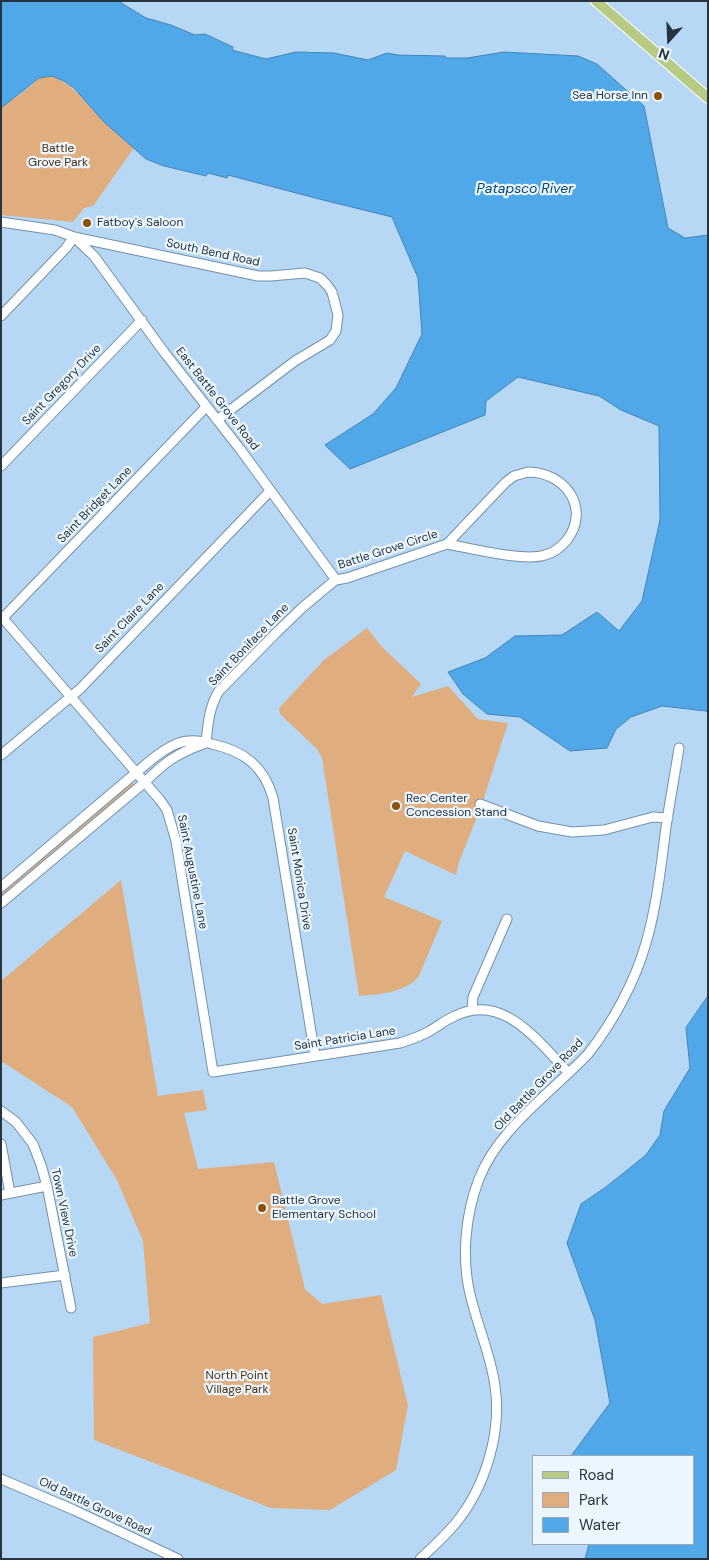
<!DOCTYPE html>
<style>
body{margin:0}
#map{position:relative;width:709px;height:1560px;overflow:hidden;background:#b7d8f4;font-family:"DM Sans",sans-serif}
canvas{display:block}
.frame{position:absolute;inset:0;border:2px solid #27343f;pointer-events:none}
.legend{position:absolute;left:532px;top:1455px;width:162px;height:90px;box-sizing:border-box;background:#ecf6ff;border:1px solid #9da8b2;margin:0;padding:6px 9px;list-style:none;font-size:15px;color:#27343f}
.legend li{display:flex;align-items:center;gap:10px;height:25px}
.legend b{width:25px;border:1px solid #9da8b2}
.north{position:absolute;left:644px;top:15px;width:50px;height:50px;-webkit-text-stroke:4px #ecf6ff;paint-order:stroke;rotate:200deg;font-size:14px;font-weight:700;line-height:20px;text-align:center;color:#27343f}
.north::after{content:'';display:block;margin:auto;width:18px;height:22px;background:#27343f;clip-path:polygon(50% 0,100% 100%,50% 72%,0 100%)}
</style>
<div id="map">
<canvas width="709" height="1560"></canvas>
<div class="frame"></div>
<ul class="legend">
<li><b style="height:6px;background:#b8cb84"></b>Road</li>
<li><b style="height:14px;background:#e0ad7e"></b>Park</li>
<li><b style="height:14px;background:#50a8e9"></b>Water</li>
</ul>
<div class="north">N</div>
</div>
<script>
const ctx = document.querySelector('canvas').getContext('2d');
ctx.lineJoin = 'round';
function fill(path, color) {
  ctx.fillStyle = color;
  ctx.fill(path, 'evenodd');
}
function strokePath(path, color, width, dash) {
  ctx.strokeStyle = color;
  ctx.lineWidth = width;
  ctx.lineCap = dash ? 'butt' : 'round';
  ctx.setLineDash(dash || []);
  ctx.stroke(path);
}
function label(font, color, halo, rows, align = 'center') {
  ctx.font = font + ' "DM Sans",sans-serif';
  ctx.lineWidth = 4.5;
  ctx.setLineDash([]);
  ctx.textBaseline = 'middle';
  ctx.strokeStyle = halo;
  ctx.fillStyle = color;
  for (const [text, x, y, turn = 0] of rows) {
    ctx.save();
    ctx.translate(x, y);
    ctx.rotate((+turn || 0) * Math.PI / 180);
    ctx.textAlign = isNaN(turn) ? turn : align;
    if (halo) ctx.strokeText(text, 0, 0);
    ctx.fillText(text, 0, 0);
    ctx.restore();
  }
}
fill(new Path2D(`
 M52,76C78,87 85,104 105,122C114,131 124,140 134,148L93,206L84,208L73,222L1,215V108L31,86L39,78Z
 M367,628L381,646L421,684L412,697L448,686L478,719L508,723L481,807L459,862L456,875L405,851L384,897L442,921L419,976C406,993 379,994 359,996L322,758L317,749L280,714L279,708L324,660Z
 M132,783L134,785V787L1,899V894Z
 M121,880L158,1096L203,1090L207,1110L184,1113L198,1169L274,1162L305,1289L322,1304L381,1295L408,1405L396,1470L330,1510L271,1508L94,1440L93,1337L150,1323L143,1241L117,1180L72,1107L1,1061V981Z`), '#e0ad7e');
const water = new Path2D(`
 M1,1H118L146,18L171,25L195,35L205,34L233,47L232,50L266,59L296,52L334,53L368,60L387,53L398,55L445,56L446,58H467L504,52L578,56L597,64L644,106L668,228L685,238L708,235V713L706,711L662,706L631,717L616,729L607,748L570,751L520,717L487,714L463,694L448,672L485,658L515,636L562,635L597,612L619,631L642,601L660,520L659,426L621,410L599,396L518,377L486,401L485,415L350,469L325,445L373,414L396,388L422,334L418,278L392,217L319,199L228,175L227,178L208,173L206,176L164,166L146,159L104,122L74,88L64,81L52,76L39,78L1,108Z
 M708,996V1559H585L589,1544H693V1456H571L610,1403L595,1320L567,1243L581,1204L606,1187L646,1155L660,1135L664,1111L690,1068L686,1028Z`);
fill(water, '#50a8e9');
strokePath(water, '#4485b6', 1);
const minor = new Path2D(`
 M1,222L55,230L74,237L258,276H271L305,273L320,278L327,285L332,292L338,315L336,331L330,340L295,361L217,420
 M74,237L94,256L164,352L240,449L336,580
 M1,316L66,248L74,237
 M1,466L142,320
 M528,472C565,472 591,508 567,540C561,547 554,553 545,555C524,562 470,548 447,544L506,482L514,476Z
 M1,616L160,800L167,810L176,841L213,1072L400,1043C409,1040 419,1037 428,1032C437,1027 445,1020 455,1016C504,992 538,1042 569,1073
 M1,620L206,407
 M206,743C208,724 209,707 219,691L276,633L303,607L333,582L336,580L347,578L447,544
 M1,755L80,689L270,491
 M480,804L538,826L572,832L604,830L653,817L668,818
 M1,887L151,760C161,752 176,741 189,741C197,740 205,742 212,744C244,751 264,766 273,798L315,1056
 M1,903L145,782C165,762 176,754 203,744
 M472,1010L473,997L507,919
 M1,1111L16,1122L33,1144L41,1165L47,1186L71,1308
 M1,1144L10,1193
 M1,1195L47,1186
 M1,1283L65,1275
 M1,1479L74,1510L178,1559
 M420,1559C432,1548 444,1537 455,1524C485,1488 502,1433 495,1386C491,1356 478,1327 471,1298C461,1260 465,1215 479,1179C498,1129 552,1092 588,1054C613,1022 635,982 646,943C657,905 661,866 666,827C670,800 675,774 679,748`);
const major = new Path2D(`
 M596,1L708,98`);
strokePath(minor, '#7291ab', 11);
strokePath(major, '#fff', 12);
strokePath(minor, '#fff', 9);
strokePath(major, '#b8cb84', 10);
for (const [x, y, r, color] of [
 [658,96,5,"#8b5109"],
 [87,223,5,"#8b5109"],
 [396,806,5,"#8b5109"],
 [262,1208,5,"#8b5109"]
]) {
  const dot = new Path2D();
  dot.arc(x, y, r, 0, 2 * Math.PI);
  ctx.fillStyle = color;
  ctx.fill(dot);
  strokePath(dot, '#ecf6ff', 2);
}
label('12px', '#27343f', '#ecf6ff', [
 ["Sea Horse Inn",648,96,"right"],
 ["Fatboy's Saloon",97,223],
 ["Rec Center",406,799],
 ["Concession Stand",406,813],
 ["Battle Grove",272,1201],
 ["Elementary School",272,1215]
], 'left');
label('12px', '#4b2d0d', '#ecf6ff', [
 ["Battle",58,149],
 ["Grove Park",58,163],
 ["North Point",237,1376],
 ["Village Park",237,1390]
]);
label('12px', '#27343f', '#ecf6ff', [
 ["South Bend Road",213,253,12],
 ["Saint Gregory Drive",62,385,-46],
 ["East Battle Grove Road",217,399,52],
 ["Saint Bridget Lane",95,505,-46],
 ["Battle Grove Circle",388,550,-18],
 ["Saint Claire Lane",130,618,-46],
 ["Saint Boniface Lane",249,645,-46],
 ["Saint Augustine Lane",192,872,79],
 ["Saint Monica Drive",299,879,81],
 ["Saint Patricia Lane",345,1039,-9],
 ["Old Battle Grove Road",539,1085,-46],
 ["Town View Drive",64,1213,78],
 ["Old Battle Grove Road",95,1507,25]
]);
label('italic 14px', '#014973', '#ecf6ff', [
 ["Patapsco River",525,189]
]);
</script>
